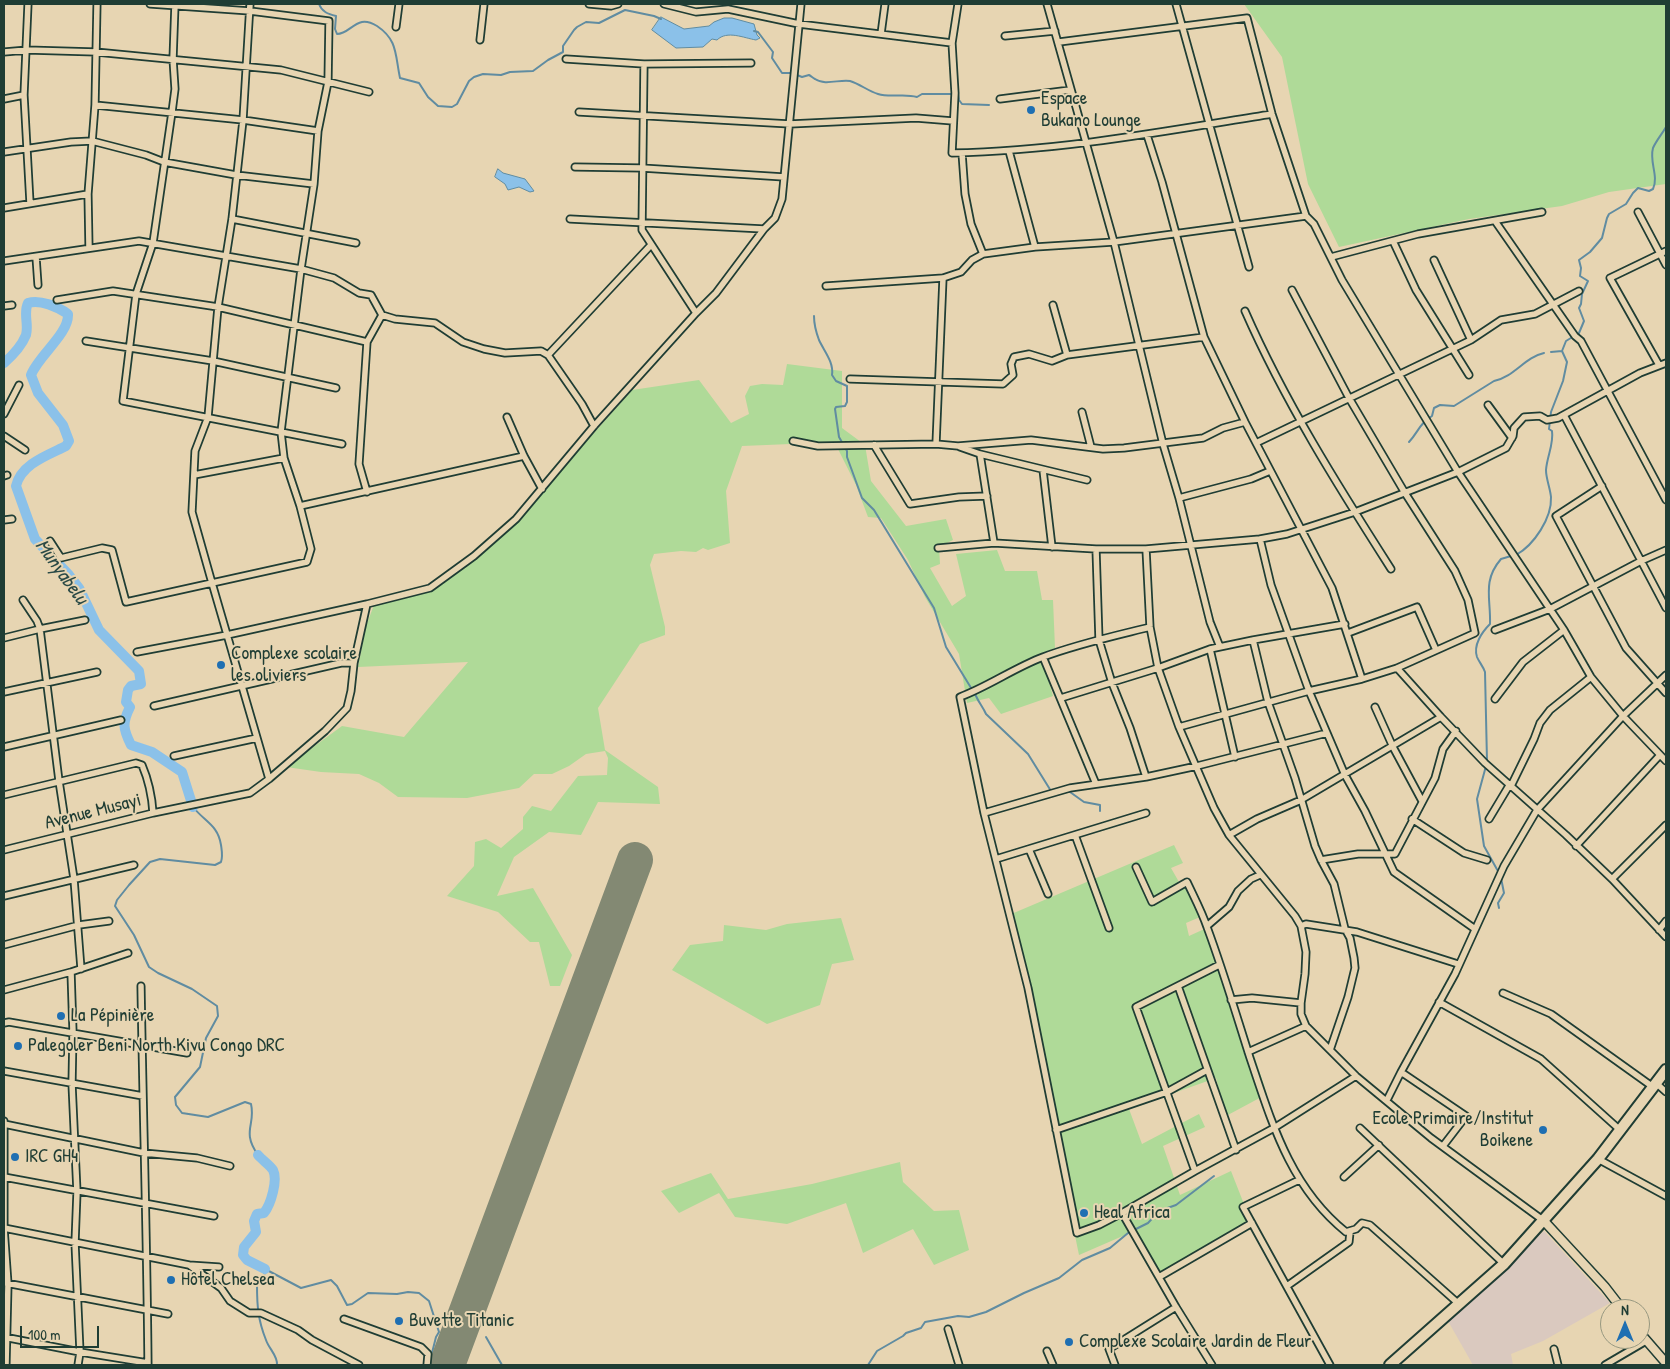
<!DOCTYPE html>
<meta charset="utf-8">
<style>
body{margin:0}
#map{position:relative;width:1670px;height:1369px;overflow:hidden;background:#e7d5b2;font-family:"Patrick Hand",sans-serif}
canvas{display:block}
.frame{position:absolute;inset:0;border:5px solid #1f3d34;pointer-events:none}
.north{position:absolute;left:1600px;top:1299px;width:50px;height:50px;box-sizing:border-box;background:#e7d5b2;border:1px solid #979880;border-radius:50%;rotate:0deg;font-size:14px;font-weight:700;line-height:20px;text-align:center;color:#1f3d34}
.north::after{content:'';display:block;margin:auto;width:18px;height:22px;background:#1f6fb2;clip-path:polygon(50% 0,100% 100%,50% 72%,0 100%)}
.scale{position:absolute;left:20px;top:1326px;width:79px;height:22px;box-sizing:border-box;border:2px solid #1f3d34;border-top:0;padding-left:6px;font-size:15px;line-height:18px;white-space:nowrap;color:#1f3d34;-webkit-text-stroke:4px #e7d5b2;paint-order:stroke}
</style>
<div id="map">
<canvas width="1670" height="1369"></canvas>
<div class="frame"></div>
<div class="north">N</div>
<div class="scale">100 m</div>
</div>
<script>
const ctx = document.querySelector('canvas').getContext('2d');
ctx.lineJoin = 'round';
function fill(path, color) {
  ctx.fillStyle = color;
  ctx.fill(path, 'evenodd');
}
function strokePath(path, color, width, dash) {
  ctx.strokeStyle = color;
  ctx.lineWidth = width;
  ctx.lineCap = dash ? 'butt' : 'round';
  ctx.setLineDash(dash || []);
  ctx.stroke(path);
}
function label(font, color, halo, rows, align = 'center') {
  ctx.font = font + ' "Patrick Hand",sans-serif';
  ctx.lineWidth = 4;
  ctx.setLineDash([]);
  ctx.textBaseline = 'middle';
  ctx.strokeStyle = halo;
  ctx.fillStyle = color;
  for (const [text, x, y, turn = 0] of rows) {
    ctx.save();
    ctx.translate(x, y);
    ctx.rotate((+turn || 0) * Math.PI / 180);
    ctx.textAlign = isNaN(turn) ? turn : align;
    if (halo) ctx.strokeText(text, 0, 0);
    ctx.fillText(text, 0, 0);
    ctx.restore();
  }
}
fill(new Path2D(`
 M628,848L647,857L462,1365H434Z
 M1544,1231L1610,1303L1543,1341L1511,1354L1513,1365H1473L1448,1321Z`), '#dac9bf');
fill(new Path2D(`
 M1244,4H1666V184L1609,192L1562,206L1469,219L1339,247L1308,184L1282,57Z
 M787,364L842,371V428L865,445L871,481L906,526L946,519L953,540L939,547L940,564L930,568L952,606L966,596L956,554L997,550L1005,571H1037L1042,600H1053L1055,648L1041,654L1053,696L1001,714L989,698L967,703L959,654L925,597L908,560L881,518L868,517L856,485L838,449L824,447L815,443L742,446L726,491L730,543L708,550L703,548L696,552L681,551L654,554L650,565L665,627V635L640,644L598,708L605,750L658,787L660,804L598,802L581,835L549,832L514,857L497,896L533,888L572,955L560,986H550L539,942H530L498,912L447,896L474,866L475,842L486,839L501,848L523,829V817L532,806L551,811L578,776L607,775L608,758L605,751L586,754L569,766L552,774H534L519,788L467,798L398,797L379,783L359,774L321,772L286,767L342,726L404,737L468,662L358,667L366,626L374,605L433,590L518,519L632,390L699,380L731,423L749,414L745,396L750,386L762,384L783,385Z
 M1174,845L1183,863L1171,868L1179,882L1190,880L1207,914L1186,923L1189,936L1211,926L1267,1094L1226,1116L1216,1078L1129,1109L1142,1144L1199,1114L1205,1127L1163,1146L1180,1195L1231,1171L1251,1222L1158,1275L1132,1232L1079,1255L1009,915Z
 M841,918L854,960L832,964L820,1005L767,1024L672,970L690,945L723,941L724,925L766,930L787,924Z
 M900,1162L903,1182L934,1211L959,1210L969,1250L934,1265L913,1229L863,1253L846,1203L787,1224L735,1217L719,1193L679,1213L661,1191L711,1173L728,1199L812,1184Z`), '#afda98');
const water = new Path2D(`
 M661,17L684,29L709,26L714,22L724,18H732L754,24L757,35L760,38L756,40C744,38 727,30 717,40L712,39L703,47L676,48L652,30Z
 M498,169L503,173L525,179L534,191L530,192L519,187L508,190L505,184L495,177Z`);
fill(water, '#8bc1e9');
strokePath(water, '#608ca1', 1);
strokePath(new Path2D(`
 M319,4C322,12 328,14 336,16L335,29L337,34C347,34 352,24 362,22C367,21 372,23 377,26C398,40 395,55 400,78L419,83L428,97L438,106L452,107L457,104L469,81L474,77L483,74L501,75L510,72L533,71L548,60L563,52V46L574,30L577,27L586,22L599,23L625,10L654,16L661,19
 M754,31L758,32L773,52L772,58L782,73H792
 M797,75L802,77L809,75C811,76 813,78 815,79C825,86 840,79 850,81C860,84 868,91 878,94C891,98 904,93 917,97L922,94H958L959,100L962,104L989,105
 M814,316C814,325 816,332 819,340C824,351 834,362 832,375L836,381L847,386V402L845,406L836,407L835,409L839,437L847,451V457L862,498L874,510L934,608L946,647L976,696C979,703 983,707 986,714L1028,754L1051,791
 M1551,352L1562,351
 M1409,442C1419,431 1419,424 1432,416L1434,408L1440,405L1454,406L1494,381C1514,377 1525,357 1544,353
 M1516,555C1534,545 1552,518 1551,497C1550,487 1546,479 1546,470C1547,456 1554,444 1552,431L1549,429L1551,412L1563,381L1567,362L1562,351L1566,341L1579,333L1584,321L1579,308L1581,304L1582,294L1588,281L1580,276L1581,268L1579,260L1590,252L1602,238L1607,218L1609,214L1626,204L1633,193L1638,188L1649,191L1653,189C1659,176 1649,162 1653,148C1656,141 1662,134 1666,127
 M1487,761L1485,672C1483,666 1479,662 1477,657C1473,645 1482,632 1490,624C1491,599 1482,581 1501,559L1511,556
 M1486,766L1477,799L1484,846L1499,873
 M1067,792H1070L1084,802L1100,805V811
 M193,807C205,822 218,825 221,845C222,852 223,856 221,862L215,865L160,859L150,862L129,885L117,900L115,906L134,935L149,967L158,973L192,989L217,1006L218,1016L206,1038L200,1067L175,1097L176,1105L182,1113L208,1117L245,1102L251,1104C256,1125 241,1131 258,1155
 M1499,908L1498,903L1504,893L1501,878
 M486,1337L502,1365
 M277,1365C278,1356 269,1349 266,1340C258,1320 257,1306 257,1285L264,1277L265,1269L301,1288L331,1280L337,1286L347,1305L352,1304L368,1293L397,1294L408,1292L419,1293L429,1301L439,1332L436,1337L429,1365
 M868,1365L877,1351L903,1336L906,1333L921,1328L925,1322L958,1316L969,1317L986,1312L1024,1293L1059,1278L1082,1260L1110,1248L1128,1233L1148,1223L1159,1211L1176,1205L1214,1176`), '#608ca1', 2);
strokePath(new Path2D(`
 M4,363C12,356 22,345 26,335C29,324 23,313 28,303C40,299 58,307 68,314C69,334 38,356 31,375L38,393L63,425L69,441L66,446C48,455 21,464 16,486L35,539L69,575L79,588L99,630L139,671L141,684L131,686L128,690L126,702L130,707C122,723 123,729 131,745L152,752L182,772L193,807
 M258,1155C262,1160 270,1165 273,1170C278,1180 271,1204 264,1213L257,1214L254,1221L256,1232L244,1247L243,1255L247,1260L265,1269`), '#8bc1e9', 10);
strokePath(new Path2D(`
 M447,1365L635,860`), '#838973', 36);
const street = new Path2D(`
 M28,4L24,95L30,203
 M150,4L250,11L329,21L328,82L318,131L314,184L301,269L281,432L284,458L300,506
 M175,4L173,59L175,89L172,112L153,243L136,294L123,401L342,444
 M589,4L611,6L618,4
 M664,4L696,12L728,9L799,24L952,43
 M958,4L952,43L955,93L952,153C1060,151 1166,131 1272,114
 M1047,4L1114,242L1163,444L1179,498L1210,622L1220,647
 M1176,4L1249,267
 M396,27L399,4
 M881,34L885,4
 M1005,36L1055,31
 M480,40L484,4
 M1059,42L1247,18L1272,114L1306,216L1314,224L1342,280L1458,472L1564,630L1591,677L1623,716L1666,761
 M4,52L27,50L96,52L281,70L369,92
 M566,59L644,64L751,63
 M644,64L642,230L696,313
 M4,99L24,95
 M1000,99L1070,90
 M95,105L243,120L318,131
 M579,112L790,124L916,118L953,121
 M1147,135L1162,182L1204,337L1245,422L1332,588L1362,679
 M1009,151L1035,247
 M4,152L71,142L92,141L146,155L164,162L236,175L314,184
 M962,153L965,194L971,224L983,254
 M575,167L642,168L784,177
 M4,208L88,194
 M1638,212L1666,265
 M232,219L356,243
 M570,219L764,229
 M1495,221L1575,336L1581,341L1666,500
 M1393,241L1416,290L1469,375
 M89,248L88,194L95,105L97,4
 M36,257L38,285
 M1331,257L1418,234L1542,212
 M1434,260L1471,340
 M4,261L139,241L301,269L334,278L359,293L371,295L382,315L395,319L435,323L463,342L484,349L505,353L541,351L548,355L582,404L594,426
 M826,286L943,278L961,272L972,260L983,254L1035,247L1114,242L1306,216
 M57,300L113,291L218,307L367,342
 M1053,305L1067,355
 M4,306L12,305
 M1245,311C1285,402 1338,486 1391,569
 M86,341L213,361L336,388
 M548,355L651,245
 M1659,365L1610,278L1666,251
 M850,379L1003,384L1013,375L1011,364L1014,357L1029,354L1052,361L1067,355L1204,337
 M1488,405L1512,438
 M1082,412L1091,447
 M4,414L19,385
 M1564,415L1666,608
 M507,417L524,456L542,489
 M4,436L25,450
 M793,441L818,446L936,444L958,446L1031,440L1103,449L1124,448L1203,438L1223,428L1245,422
 M1256,443L1471,340L1501,320L1535,314L1579,291
 M936,444L943,278
 M874,445L910,504L959,497L987,496
 M960,447L980,454L1087,480
 M980,454L994,543
 M1043,470L1052,547
 M194,475L284,458
 M4,476L7,475
 M1602,486L1556,516L1626,648L1666,693
 M367,492L359,464L367,342L382,315
 M1179,498L1251,479L1270,471
 M4,520L12,519
 M1260,539L1271,585L1309,691L1345,775L1365,811L1394,872L1475,929
 M50,541L61,558L102,548L112,550L126,602L212,583L192,512L195,451L208,417L218,307L232,219L243,120L250,4
 M938,548L994,543L1096,549H1146L1260,539L1287,534L1355,512L1458,472L1506,448L1513,436L1514,428L1524,417L1540,416L1547,420L1558,418L1640,373L1666,363
 M1096,549L1099,640L1112,683L1130,728L1146,777
 M1146,549L1150,627L1158,668L1179,727L1214,808L1229,835L1295,916L1301,926L1306,952L1305,974L1301,1003V1014L1306,1026L1356,1076L1431,1138L1544,1221
 M23,600L37,621L40,629L59,781L74,879L81,969
 M1150,627C1114,636 1077,644 1043,657C1014,668 989,686 960,697L984,813L1028,988L1077,1233L1099,1225L1122,1213L1195,1171L1274,1128L1356,1076
 M1495,630L1550,609L1641,561L1666,550
 M1348,633L1417,607L1436,650
 M4,638L40,629L85,620
 M1253,640L1268,702L1295,778L1315,846L1321,860L1334,884L1345,929L1350,938L1354,958L1355,968L1348,997L1330,1050
 M1210,649L1235,757
 M137,652L227,635L367,604
 M1043,657L1096,784
 M1397,668L1441,717L1485,763L1566,835L1612,879L1666,937
 M4,692L97,672
 M1061,698L1158,668L1210,649L1253,640L1345,624
 M1495,699L1523,662L1564,630
 M154,706L341,663H354
 M1375,707L1393,747L1422,801
 M1179,727L1309,691L1362,679L1397,668L1475,633L1468,600L1455,571L1405,493L1349,398L1292,290
 M4,747L121,720
 M174,756L257,738
 M269,779L212,583L307,562L311,549L300,506L524,456
 M1511,786L1534,739L1540,723L1550,710L1591,677
 M4,795L136,763L142,765C148,779 152,797 153,813
 M984,813L1070,788L1146,777L1197,766L1327,733
 M1412,819L1464,853L1487,860
 M1489,819L1510,784
 M1075,835L1109,928
 M1229,835L1257,819L1301,800L1441,717
 M1576,846L1660,755
 M1029,849L1048,894
 M4,850L153,813L250,793L269,779L325,731L347,708L351,691L354,663L367,604L430,588L474,556L516,519L594,426L696,313L716,293L764,229L775,218L782,199L801,4
 M996,859L1146,813
 M1321,860L1358,854H1395L1435,778L1443,749L1456,731
 M1136,867L1152,902L1187,882C1194,897 1202,912 1207,927C1223,970 1236,1014 1250,1058C1272,1123 1290,1187 1346,1232L1356,1229L1362,1223L1370,1225L1460,1305
 M1612,879L1666,825
 M4,896L134,865
 M1207,926L1229,907L1238,891L1251,879L1260,875
 M1301,926L1306,924L1357,932L1458,964
 M1659,930L1666,921
 M4,945L79,925L109,921
 M71,972L73,1032L72,1084L77,1192L75,1243L80,1352L78,1365
 M141,986C143,1112 147,1239 148,1365
 M1178,986L1236,1150
 M4,990L71,972L128,953
 M1503,993L1551,1014L1653,1087
 M1231,1000L1252,998L1301,1003
 M1439,1002L1541,1059L1620,1130
 M4,1023L9,1022L187,1053
 M1248,1052L1306,1026
 M4,1071L143,1096
 M1401,1072L1466,1116L1443,1146
 M1656,1083L1666,1092
 M1387,1100L1401,1072L1455,974L1504,866L1537,810L1623,716L1666,675
 M4,1121V1228L8,1284L6,1365
 M4,1124L144,1153L197,1158L230,1166
 M1360,1128L1504,1264
 M1056,1130L1167,1092L1207,1070
 M1598,1159L1666,1196
 M1195,1171L1136,1007L1219,965
 M4,1177L214,1216
 M1344,1177L1379,1145
 M1299,1180L1243,1207L1330,1365
 M1122,1213L1176,1307L1212,1365
 M4,1228L189,1265L221,1288L230,1301L249,1313H261L298,1330L312,1340L359,1365
 M189,1265L219,1267
 M1159,1277L1252,1223
 M6,1283L168,1314
 M1287,1286L1349,1242L1350,1232
 M344,1319L421,1347L428,1354L427,1365
 M948,1329L959,1365
 M4,1337L80,1352L148,1363
 M1554,1349L1558,1365
 M1047,1351L1053,1365
 M1115,1365L1109,1349L1176,1307
 M1605,1365L1646,1341`);
const secondary = new Path2D(`
 M1544,1221L1605,1287L1622,1309
 M1640,1333L1666,1363`);
const highway = new Path2D(`
 M1390,1365L1504,1264L1598,1159L1666,1070`);
strokePath(street, '#1f3d34', 9);
strokePath(secondary, '#1f3d34', 11);
strokePath(highway, '#1f3d34', 14);
strokePath(street, '#e7d5b2', 5.5);
strokePath(secondary, '#e7d5b2', 8);
strokePath(highway, '#e7d5b2', 10);
for (const [x, y, r, color] of [
 [1031,110,5,"#1f6fb2"],
 [221,665,5,"#1f6fb2"],
 [61,1016,5,"#1f6fb2"],
 [18,1046,5,"#1f6fb2"],
 [1543,1130,5,"#1f6fb2"],
 [15,1157,5,"#1f6fb2"],
 [1084,1213,5,"#1f6fb2"],
 [171,1280,5,"#1f6fb2"],
 [399,1321,5,"#1f6fb2"],
 [1069,1342,5,"#1f6fb2"]
]) {
  const dot = new Path2D();
  dot.arc(x, y, r, 0, 2 * Math.PI);
  ctx.fillStyle = color;
  ctx.fill(dot);
  strokePath(dot, '#e7d5b2', 2);
}
label('19px', '#1f3d34', '#e7d5b2', [
 ["Espace",1041,99],
 ["Bukano Lounge",1041,121],
 ["Complexe scolaire",231,654],
 ["les oliviers",231,676],
 ["La Pépinière",71,1016],
 ["Palegoler Beni North Kivu Congo DRC",28,1046],
 ["Ecole Primaire/Institut",1533,1119,"right"],
 ["Boikene",1533,1141,"right"],
 ["IRC GH4",25,1157],
 ["Heal Africa",1094,1213],
 ["Hôtel Chelsea",181,1280],
 ["Buvette Titanic",409,1321],
 ["Complexe Scolaire Jardin de Fleur",1079,1342]
], 'left');
label('19px', '#1f3d34', '#e7d5b2', [
 ["Avenue Musayi",93,812,-14]
]);
label('italic 20px', '#2a4a46', '#e7d5b2', [
 ["Munyabelu",61,572,54]
]);
</script>
